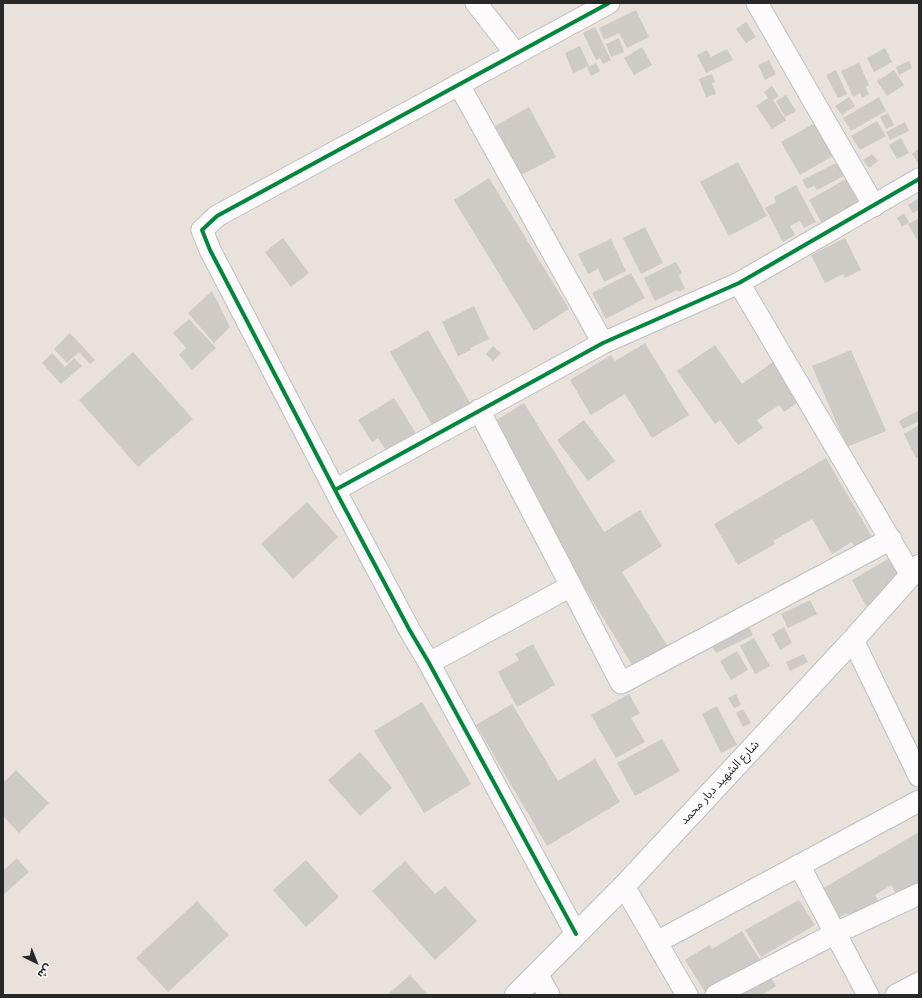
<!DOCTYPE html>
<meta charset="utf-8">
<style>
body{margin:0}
#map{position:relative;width:922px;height:998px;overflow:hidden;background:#e8e1dc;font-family:Roboto,"Noto Sans Arabic",sans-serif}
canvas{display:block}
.frame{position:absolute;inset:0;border:4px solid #282828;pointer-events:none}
.north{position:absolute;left:16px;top:942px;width:40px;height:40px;-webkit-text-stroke:3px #fff;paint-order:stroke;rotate:137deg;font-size:11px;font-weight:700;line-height:16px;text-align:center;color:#282828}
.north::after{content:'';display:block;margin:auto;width:14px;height:18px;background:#282828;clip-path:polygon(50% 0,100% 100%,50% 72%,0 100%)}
</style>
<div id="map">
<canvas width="922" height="998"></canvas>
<div class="frame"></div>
<div class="north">ش</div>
</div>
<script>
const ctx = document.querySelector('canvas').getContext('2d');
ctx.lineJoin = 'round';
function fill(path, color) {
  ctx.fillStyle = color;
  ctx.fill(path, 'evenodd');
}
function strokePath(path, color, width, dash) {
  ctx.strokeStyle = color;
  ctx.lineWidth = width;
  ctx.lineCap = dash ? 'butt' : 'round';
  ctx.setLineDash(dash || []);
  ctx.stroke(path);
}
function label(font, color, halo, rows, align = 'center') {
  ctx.font = font + ' Roboto,"Noto Sans Arabic",sans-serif';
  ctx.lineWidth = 4;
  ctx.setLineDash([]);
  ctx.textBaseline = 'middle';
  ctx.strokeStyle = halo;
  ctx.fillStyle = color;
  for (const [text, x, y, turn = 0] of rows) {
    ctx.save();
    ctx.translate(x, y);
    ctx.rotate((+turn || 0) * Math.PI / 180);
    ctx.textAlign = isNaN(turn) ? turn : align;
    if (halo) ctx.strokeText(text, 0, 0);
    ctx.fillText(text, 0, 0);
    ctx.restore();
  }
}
fill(new Path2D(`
 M636,10L649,37L627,48L619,33L604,40L599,28Z
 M746,22L756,37L746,43L736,29Z
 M595,27L611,60L603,64L600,58L596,60L583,33Z
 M619,38L624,52L611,57L606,44Z
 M580,46L589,66L573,73L565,53Z
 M642,47L652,65L634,75L624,58Z
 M885,48L892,62L874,72L867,58Z
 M727,49L733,60L706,73L697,55L707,50L711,57Z
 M769,60L776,74L765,80L758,65Z
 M909,61L912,68L899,75L896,67Z
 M596,63L600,71L591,76L587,68Z
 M859,63L869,85L866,87L869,94L862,98L860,93L853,97L841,71Z
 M836,70L847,94L838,98L826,75Z
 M894,70L904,85L887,96L877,81Z
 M712,74L715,82L712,83L716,94L706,97L699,79Z
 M772,86L779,96L773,100L786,120L772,129L756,106L768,98L764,92Z
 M786,95L796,111L785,117L776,101Z
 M849,97L855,106L842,115L835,106Z
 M879,97L886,111L851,131L843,118Z
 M529,107L556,157L521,175L495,126Z
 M888,113L894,125L886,129L880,117Z
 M877,121L886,136L860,150L851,136Z
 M905,122L909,131L890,140L886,132Z
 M815,123L833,156L800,175L781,142Z
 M901,138L909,153L897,159L889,145Z
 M918,149L919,150V164L912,154Z
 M872,154L878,161L869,168L863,160Z
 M738,162L767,216L729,236L700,182Z
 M836,163L844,176L817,190L814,186L807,189L802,180Z
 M489,178L569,309L534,331L454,200Z
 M846,179L860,204L823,225L809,200Z
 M796,185L816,222L804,228L800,221L790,226L795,235L783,242L765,208L776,202L774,197Z
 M919,198V210L913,213L908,205Z
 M904,213L909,222L902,227L897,218Z
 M919,218V239L917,240L908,224Z
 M645,227L663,263L641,274L623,238Z
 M283,238L309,273L291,287L265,252Z
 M845,238L861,270L845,278L843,274L825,283L811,255Z
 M611,239L626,271L604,282L598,269L588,274L578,254Z
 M676,262L682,273L679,275L685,289L678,292L677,290L655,301L644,278Z
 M631,273L645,298L606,319L592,293Z
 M212,291L230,327L214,343L188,313Z
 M474,306L489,339L470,348L471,350L458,356L442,322Z
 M189,319L216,348L192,370L179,355L186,348L173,333Z
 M428,330L472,406L438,435L390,352Z
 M70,333L95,360L90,364L79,352L67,363L54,349Z
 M645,343L689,415L652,438L625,394L591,415L570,380L611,355L615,361Z
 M715,345L742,384L773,362L801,400L784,412L779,405L757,420L763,428L738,445L720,420L715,424L677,371Z
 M493,346L501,353L493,361L486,354Z
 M851,350L886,431L847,447L812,366Z
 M133,352L193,419L138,467L79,400Z
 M52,353L65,367L74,358L82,366L61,384L42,363Z
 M394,398L418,437L395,465L378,438L372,442L358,420Z
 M524,403L604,532L640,510L662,546L622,572L670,650L636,671L485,427Z
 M919,410V421L903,429L899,421Z
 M584,420L615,461L588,481L557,440Z
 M919,425V456L916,458L904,434Z
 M826,458L875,542L857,552L852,542L832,554L812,519L773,541L775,544L738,565L714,524Z
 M307,502L338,537L293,579L261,544Z
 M893,556L905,577L871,615L852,580Z
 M810,600L817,614L788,628L781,614Z
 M749,627L753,635L716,653L712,646Z
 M784,627L792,643L780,650L772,634Z
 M754,638L770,666L755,674L740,646Z
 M533,644L555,685L517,707L498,672L519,660L515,654Z
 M737,651L748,670L731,680L720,661Z
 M804,654L808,662L790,671L786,662Z
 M629,694L640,713L631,718L645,742L616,758L591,715Z
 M736,694L741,705L734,708L728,698Z
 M422,702L471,784L424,813L374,731Z
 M512,704L558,781L595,759L620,802L547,846L476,725Z
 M717,706L737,745L721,753L702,714Z
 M743,709L751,723L743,727L736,713Z
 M662,739L680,771L635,796L617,763Z
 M360,752L392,788L360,816L328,780Z
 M16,770L49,803L19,833L3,816V783Z
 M919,832V903L906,911L891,885L875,895L881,906L896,913L859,934L847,913L838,918L822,889Z
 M17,858L29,872L3,895V871Z
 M306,860L339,897L306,927L273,890Z
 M405,861L435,894L445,886L477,921L435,960L372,891Z
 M799,900L815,925L761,957L745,930Z
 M197,901L229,935L168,992L136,958Z
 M742,931L776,986L762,995H707L685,960L709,945L712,949Z
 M410,975L428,995H387Z`), '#cecac6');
const street = new Path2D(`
 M476,3L516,54
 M757,3L874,206
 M459,85L603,343
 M739,283L911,575
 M335,490L210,250L202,230L217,216L609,3
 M571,586L621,683L891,539
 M853,640L919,776
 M429,663L571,586L479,410
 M799,865L868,995
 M624,886L687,995
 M576,934L429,663L409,629L335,490L603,343L739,283L919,179
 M657,942L919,801
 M537,974L549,995
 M716,995L836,933L919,894
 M896,995L919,983`);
const secondary = new Path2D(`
 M516,995L624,886L853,640L919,566`);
strokePath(street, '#c1bfbf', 23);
strokePath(secondary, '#c1bfbf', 24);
strokePath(street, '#fcfafa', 21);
strokePath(secondary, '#fcfafa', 22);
strokePath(new Path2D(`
 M335,490L210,250L202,230L217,216L609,3
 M576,934L429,663L409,629L335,490L603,343L739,283L919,179`), '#00873e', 4);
label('12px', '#282828', '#fff', [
 ["شارع الشهيد دبار محمد",720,783,-47]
]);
</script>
